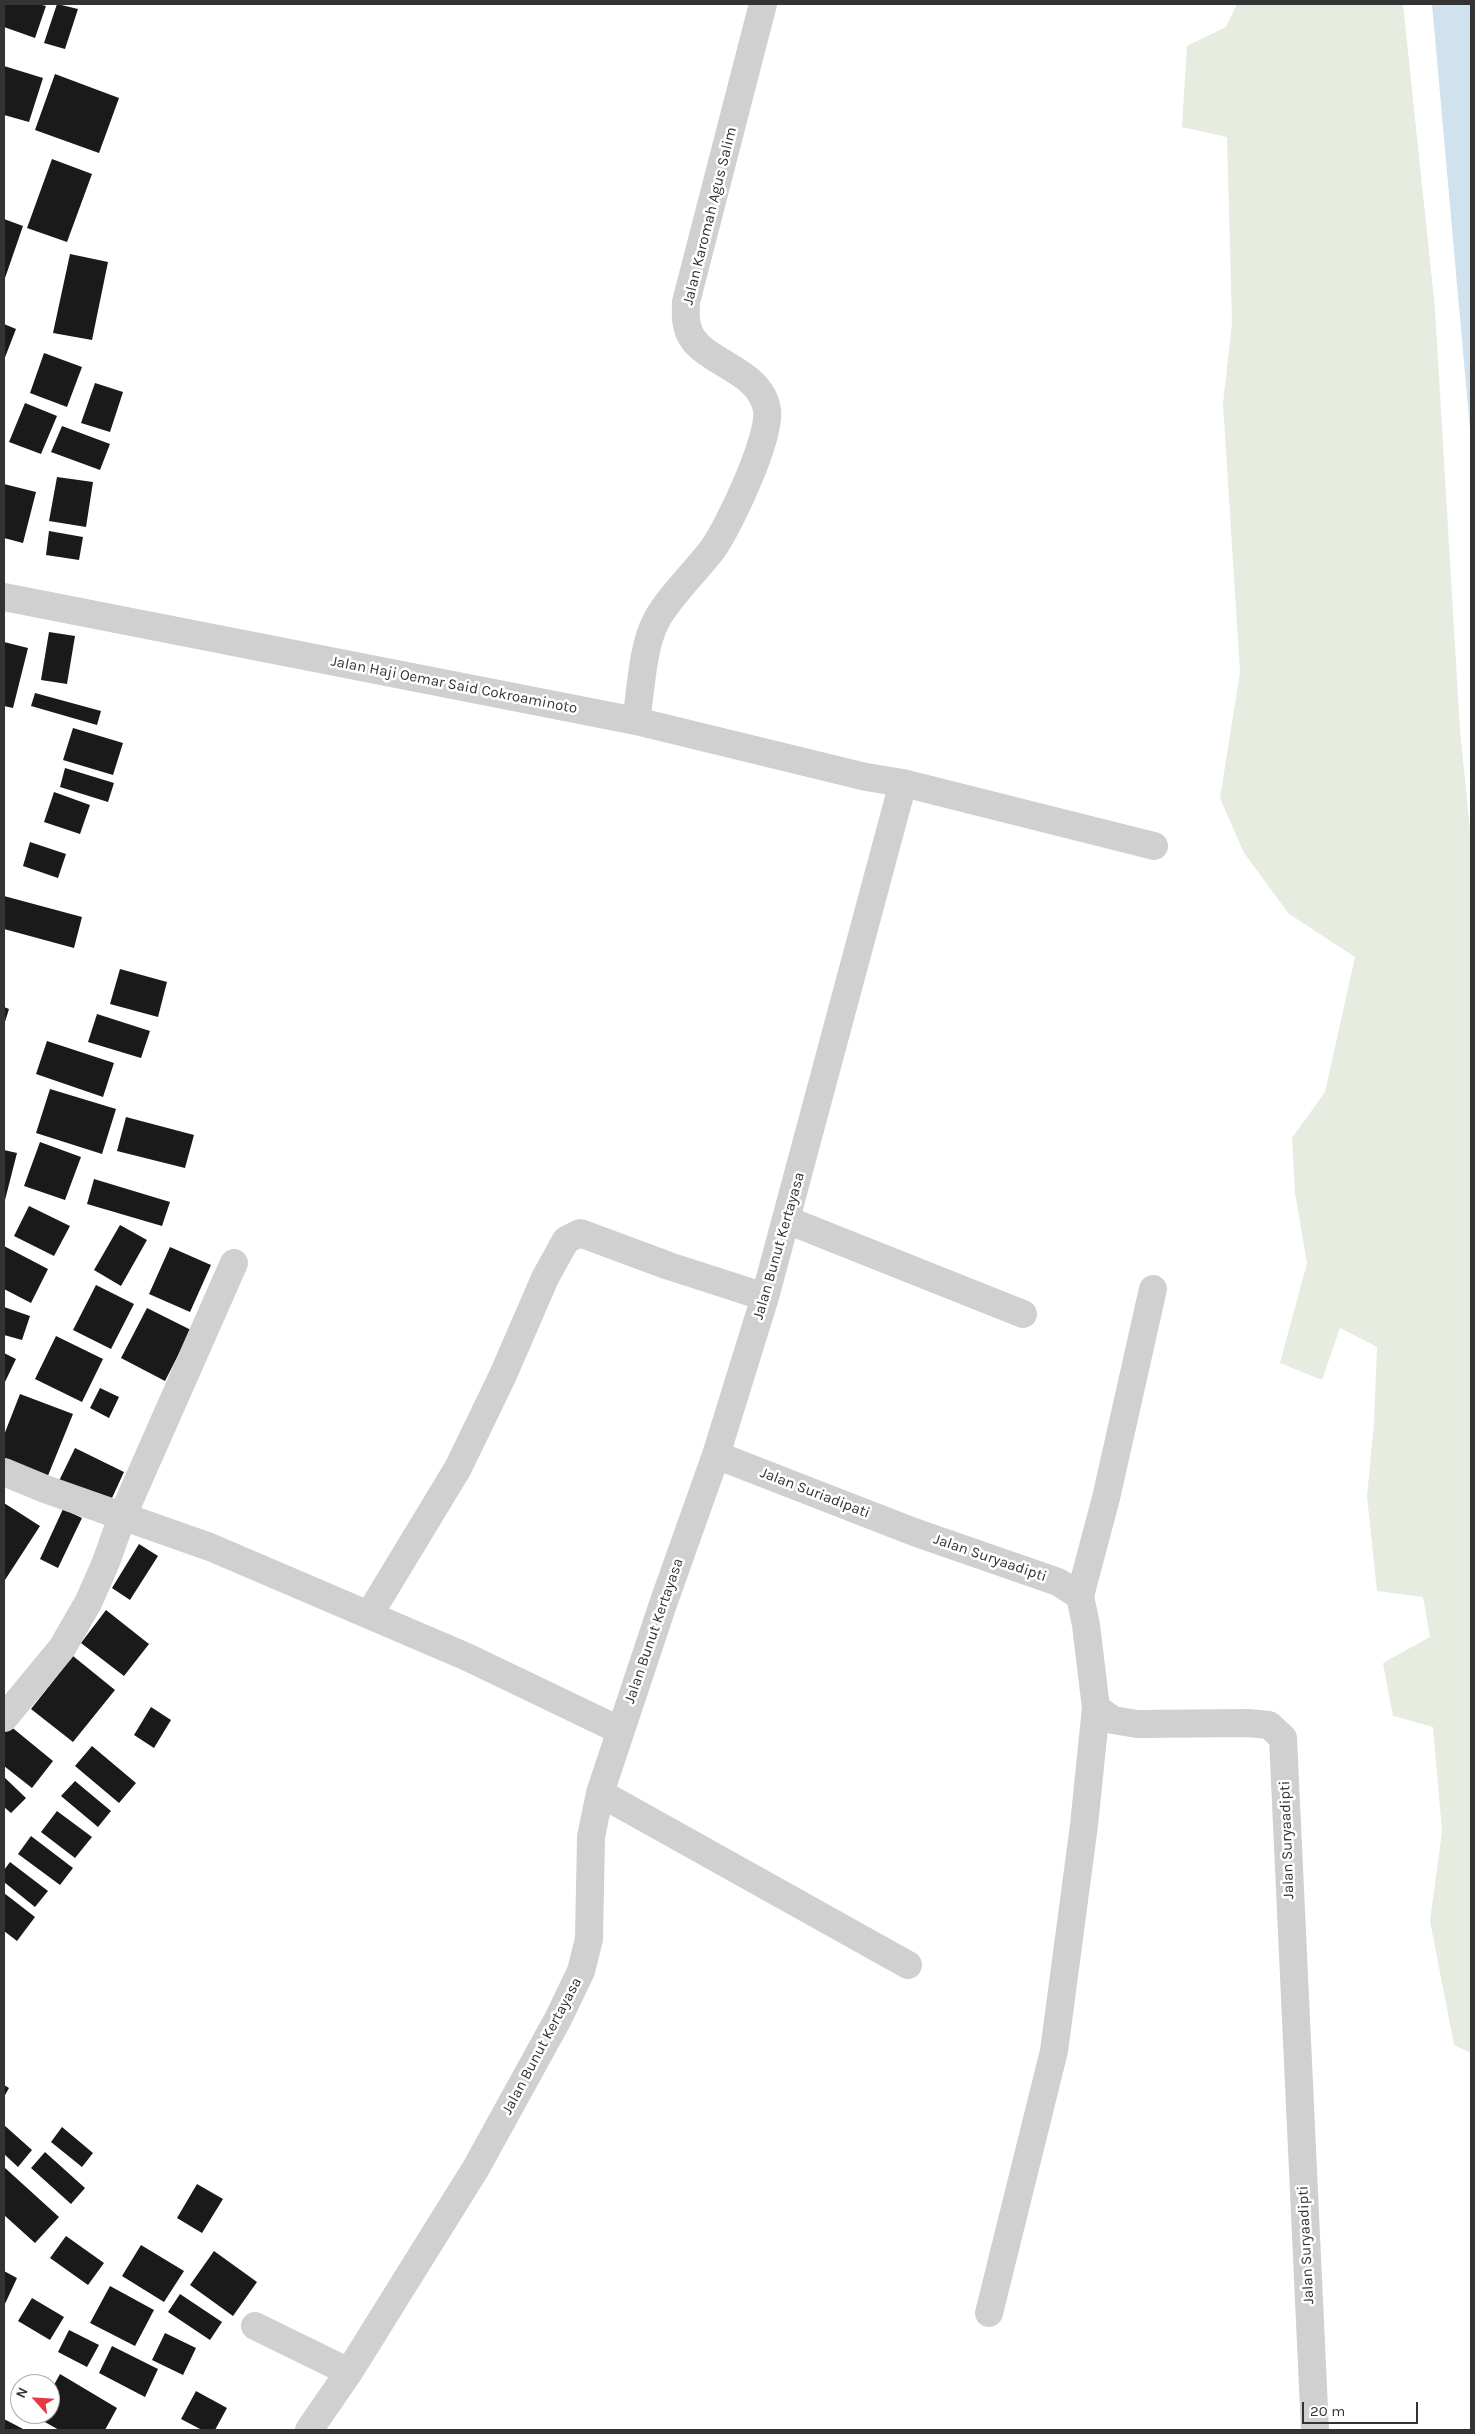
<!DOCTYPE html>
<style>
body{margin:0}
#map{position:relative;width:1475px;height:2434px;overflow:hidden;background:#fff;font-family:Karla,sans-serif}
canvas{display:block}
.frame{position:absolute;inset:0;border:5px solid #333;pointer-events:none}
.north{position:absolute;left:10px;top:2374px;width:50px;height:50px;box-sizing:border-box;background:#fff;border:1px solid #adadad;border-radius:50%;rotate:296deg;font-size:14px;font-weight:700;line-height:20px;text-align:center;color:#333}
.north::after{content:'';display:block;margin:auto;width:18px;height:22px;background:#e63946;clip-path:polygon(50% 0,100% 100%,50% 72%,0 100%)}
.scale{position:absolute;left:1302px;top:2402px;width:116px;height:22px;box-sizing:border-box;border:2px solid #333;border-top:0;padding-left:6px;font-size:15px;line-height:18px;white-space:nowrap;color:#333;-webkit-text-stroke:4px #fff;paint-order:stroke}
</style>
<div id="map">
<canvas width="1475" height="2434"></canvas>
<div class="frame"></div>
<div class="north">N</div>
<div class="scale">20 m</div>
</div>
<script>
const ctx = document.querySelector('canvas').getContext('2d');
ctx.lineJoin = 'round';
function fill(path, color) {
  ctx.fillStyle = color;
  ctx.fill(path, 'evenodd');
}
function strokePath(path, color, width, dash) {
  ctx.strokeStyle = color;
  ctx.lineWidth = width;
  ctx.lineCap = dash ? 'butt' : 'round';
  ctx.setLineDash(dash || []);
  ctx.stroke(path);
}
function label(font, color, halo, rows, align = 'center') {
  ctx.font = font + ' Karla,sans-serif';
  ctx.lineWidth = 5;
  ctx.setLineDash([]);
  ctx.textBaseline = 'middle';
  ctx.strokeStyle = halo;
  ctx.fillStyle = color;
  for (const [text, x, y, turn = 0] of rows) {
    ctx.save();
    ctx.translate(x, y);
    ctx.rotate((+turn || 0) * Math.PI / 180);
    ctx.textAlign = isNaN(turn) ? turn : align;
    if (halo) ctx.strokeText(text, 0, 0);
    ctx.fillText(text, 0, 0);
    ctx.restore();
  }
}
fill(new Path2D(`
 M1237,4H1403L1435,309L1460,730L1471,839V2053L1454,2045L1430,1921L1442,1832L1433,1727L1393,1716L1383,1663L1430,1637L1423,1597L1377,1591L1367,1496L1374,1423L1377,1347L1340,1328L1322,1380L1280,1363L1307,1263L1295,1193L1292,1138L1325,1092L1355,957L1289,914L1244,853L1220,798L1240,672L1223,404L1232,323L1227,137L1182,127L1187,46L1226,27Z`), '#e6ecdf');
fill(new Path2D(`
 M1432,4H1471V441Z`), '#cfe2ee');
fill(new Path2D(`
 M4,4H38L46,6L35,38L4,27Z
 M57,4L78,9L65,49L44,43Z
 M4,66L43,78L29,122L4,115Z
 M55,74L119,98L99,153L35,130Z
 M52,159L92,174L67,242L27,228Z
 M4,219L23,226L4,281Z
 M70,254L108,262L92,340L53,333Z
 M4,324L16,329L4,360Z
 M44,353L82,367L67,407L30,393Z
 M95,383L123,392L110,432L81,423Z
 M25,403L57,416L41,454L9,442Z
 M62,426L110,444L100,470L51,452Z
 M57,477L93,482L86,527L49,521Z
 M4,484L36,492L23,543L4,538Z
 M49,531L83,537L79,560L46,555Z
 M49,632L75,636L67,684L41,680Z
 M4,642L28,648L13,708L4,706Z
 M35,693L101,711L97,725L31,706Z
 M73,728L123,743L113,775L63,760Z
 M65,768L114,783L108,802L60,787Z
 M54,792L90,805L80,834L44,822Z
 M30,842L66,854L58,878L23,866Z
 M4,896L82,917L74,948L4,929Z
 M120,969L167,982L158,1017L110,1004Z
 M4,1007L9,1009L4,1025Z
 M97,1014L150,1031L141,1058L88,1042Z
 M47,1041L114,1063L103,1097L36,1074Z
 M50,1089L116,1109L102,1154L36,1133Z
 M126,1117L194,1135L185,1168L117,1151Z
 M40,1142L81,1157L65,1200L24,1186Z
 M4,1150L17,1153L4,1204Z
 M94,1179L170,1202L162,1226L87,1204Z
 M29,1206L70,1226L54,1256L14,1236Z
 M120,1225L147,1240L121,1286L94,1270Z
 M4,1246L48,1269L31,1303L4,1289Z
 M170,1247L211,1265L190,1312L149,1294Z
 M96,1285L134,1304L111,1349L73,1330Z
 M4,1307L30,1316L22,1340L4,1335Z
 M147,1308L191,1330L165,1381L121,1358Z
 M56,1336L103,1359L82,1402L35,1379Z
 M4,1353L16,1359L4,1384Z
 M100,1388L119,1397L109,1418L90,1408Z
 M20,1394L73,1414L45,1483L4,1466V1435Z
 M75,1448L124,1472L106,1511L56,1487Z
 M4,1503L40,1526L5,1580L4,1579Z
 M63,1509L82,1518L58,1568L40,1559Z
 M139,1544L158,1556L130,1600L112,1588Z
 M106,1610L149,1644L124,1676L81,1643Z
 M73,1656L115,1690L73,1742L31,1709Z
 M151,1707L171,1720L154,1748L134,1735Z
 M9,1725L53,1761L32,1788L4,1766V1732Z
 M92,1746L136,1783L119,1803L75,1766Z
 M4,1777L26,1798L11,1813L4,1807Z
 M75,1781L111,1811L98,1827L61,1796Z
 M57,1811L92,1837L75,1858L41,1832Z
 M31,1836L73,1868L60,1885L18,1854Z
 M10,1862L48,1891L35,1907L4,1882V1870Z
 M4,1893L35,1917L17,1941L4,1931Z
 M4,2085L9,2088L4,2097Z
 M4,2125L32,2150L18,2167L4,2154Z
 M62,2127L93,2153L82,2167L51,2142Z
 M45,2152L85,2188L71,2204L31,2168Z
 M4,2167L59,2217L35,2243L4,2215Z
 M197,2184L223,2199L202,2233L177,2218Z
 M66,2236L104,2263L88,2285L50,2258Z
 M141,2245L184,2271L164,2302L122,2276Z
 M214,2251L257,2282L233,2316L190,2285Z
 M4,2271L17,2278L4,2306Z
 M110,2286L154,2310L135,2346L90,2323Z
 M180,2294L222,2322L210,2340L168,2312Z
 M32,2298L64,2317L50,2340L18,2321Z
 M69,2330L99,2345L87,2367L58,2352Z
 M165,2333L196,2348L183,2375L152,2360Z
 M112,2346L158,2369L145,2397L99,2373Z
 M60,2374L117,2408L105,2430H59L36,2417L38,2414H50V2392Z
 M196,2391L227,2408L215,2430H202L181,2419Z
 M4,2419L25,2430H4Z`), '#1a1a1a');
strokePath(new Path2D(`
 M4,597L636,721L866,777L903,783L1154,846
 M636,721C641,691 642,648 656,621C668,598 696,571 712,550C729,527 771,437 767,410C760,365 693,363 687,325C685,318 686,310 686,302L763,4
 M787,1220L1023,1314
 M716,1455L914,1532L1058,1582L1080,1596L1086,1625L1096,1708L1113,1720L1137,1724L1248,1723L1269,1725L1283,1738L1315,2430
 M4,1472L45,1489L210,1547L467,1657L619,1730
 M1080,1596L1106,1498L1153,1289
 M369,1615L458,1468L503,1375L545,1278L566,1240L580,1233L669,1266L765,1297
 M4,1718L62,1648L89,1601L106,1562L122,1517L234,1263
 M600,1793L908,1965
 M989,2313L1054,2051L1084,1825L1096,1708
 M255,2326L349,2372
 M309,2430L349,2372L476,2168L558,2019L581,1971L589,1939L591,1837L600,1793L663,1604L716,1455L765,1297L903,783`), '#d0d0d0', 28);
label('15px', '#333', '#fff', [
 ["Jalan Karomah Agus Salim",710,216,-76],
 ["Jalan Haji Oemar Said Cokroaminoto",454,685,11],
 ["Jalan Bunut Kertayasa",779,1246,-74],
 ["Jalan Suriadipati",815,1493,21],
 ["Jalan Suryaadipti",990,1558,19],
 ["Jalan Bunut Kertayasa",654,1631,-71],
 ["Jalan Suryaadipti",1287,1840,-92],
 ["Jalan Bunut Kertayasa",542,2046,-62],
 ["Jalan Suryaadipti",1306,2245,-93]
]);
</script>
